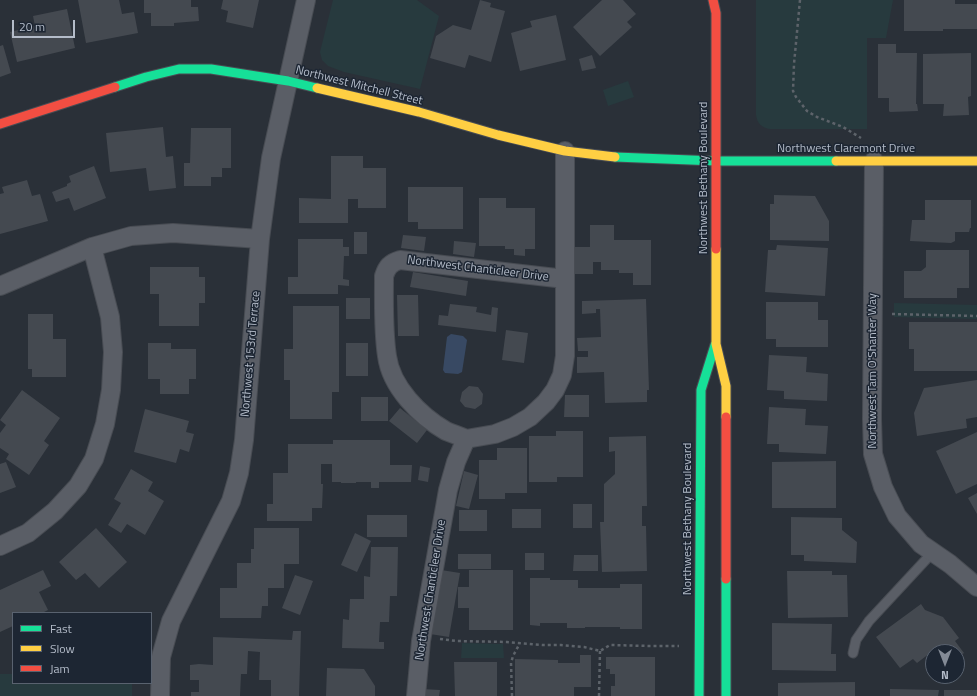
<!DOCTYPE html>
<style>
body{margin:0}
#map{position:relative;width:977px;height:696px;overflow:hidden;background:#2a3038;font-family:"Titillium Web",sans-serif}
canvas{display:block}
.legend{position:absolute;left:12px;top:612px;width:140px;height:72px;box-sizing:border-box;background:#1d2633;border:1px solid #59626f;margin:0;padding:5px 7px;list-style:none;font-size:12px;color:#b4bcc9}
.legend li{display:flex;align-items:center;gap:8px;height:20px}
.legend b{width:20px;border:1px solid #59626f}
.north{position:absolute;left:925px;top:644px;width:40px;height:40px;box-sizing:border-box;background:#1d2633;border:1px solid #59626f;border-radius:50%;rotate:180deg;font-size:11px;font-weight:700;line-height:16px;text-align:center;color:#b4bcc9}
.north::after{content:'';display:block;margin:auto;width:14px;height:18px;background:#848b96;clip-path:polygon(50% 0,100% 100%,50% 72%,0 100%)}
.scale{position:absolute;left:12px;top:20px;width:63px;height:18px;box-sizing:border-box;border:2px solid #b4bcc9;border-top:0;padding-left:5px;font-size:12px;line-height:14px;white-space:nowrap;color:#b4bcc9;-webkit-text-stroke:3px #1d2633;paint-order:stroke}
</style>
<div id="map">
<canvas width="977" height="696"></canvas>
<ul class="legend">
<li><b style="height:5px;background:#16e098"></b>Fast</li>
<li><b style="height:5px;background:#ffcf43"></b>Slow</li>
<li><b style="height:5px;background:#f24e42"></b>Jam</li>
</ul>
<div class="north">N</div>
<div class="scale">20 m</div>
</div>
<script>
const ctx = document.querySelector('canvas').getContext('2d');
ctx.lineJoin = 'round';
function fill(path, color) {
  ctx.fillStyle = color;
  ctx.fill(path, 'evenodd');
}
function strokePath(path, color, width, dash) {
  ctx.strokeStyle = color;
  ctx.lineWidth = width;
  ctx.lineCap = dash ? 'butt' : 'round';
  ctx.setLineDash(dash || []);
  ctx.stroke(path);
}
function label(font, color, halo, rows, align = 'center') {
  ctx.font = font + ' "Titillium Web",sans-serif';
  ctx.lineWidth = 3;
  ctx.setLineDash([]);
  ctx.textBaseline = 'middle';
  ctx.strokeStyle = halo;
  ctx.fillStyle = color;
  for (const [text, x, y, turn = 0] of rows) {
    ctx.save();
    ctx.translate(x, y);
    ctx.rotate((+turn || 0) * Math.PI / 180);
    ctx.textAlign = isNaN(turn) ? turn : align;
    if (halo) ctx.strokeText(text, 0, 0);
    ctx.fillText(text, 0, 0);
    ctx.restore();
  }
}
fill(new Path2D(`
 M333,0H417L439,16L420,89L344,72L328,66L322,60L320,52Z
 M756,0H893L886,38H867V129H770C762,128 757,123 756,115Z
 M628,81L634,97L608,106L603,90Z
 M894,303L977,305V319L894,317Z
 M462,643L503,644L504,658H461Z
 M0,674H13V683H132V696H0Z`), '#273a3e');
fill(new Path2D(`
 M451,334L463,336L467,340L462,372L458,374L445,373L443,370L447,337Z`), '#384963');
fill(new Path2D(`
 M78,0H119L122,14L134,12L138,33L86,43Z
 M144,0H191V7H198L199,21L174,23V26H151V13H144Z
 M223,0H259L253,28L226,22L228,11L221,9Z
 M480,0L491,3L490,7L505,11L491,62L469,55L465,68L430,58L436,36L453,25L471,30Z
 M602,0H623L636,14L627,22L632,27L600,56L573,27Z
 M904,0H955V4H977V29H943V31H904Z
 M67,9L75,48L17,62L10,32L35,26L33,16Z
 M556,15L566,60L520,71L511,33L532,27L530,21Z
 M878,44H896V53H917L916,104H917L918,111L890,112L889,111V98H878Z
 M3,45L11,73L0,77V46Z
 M971,53V96L968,97L969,115L943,116L944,104H923V54Z
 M592,55L596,68L582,71L579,59Z
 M163,127L166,157L173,156L176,188L149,191L146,168L110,172L106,133Z
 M191,128H231V168H222V177H211V186H184V163H190Z
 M331,156H363V168H386V208H358V199H348V223H299V198L331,199Z
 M94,166L106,198L74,211L69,198L56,202L52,192L67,186V184L71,182L69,176Z
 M27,180L32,196L40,194L48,221L0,234V194L4,193L2,187Z
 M408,187H463V229H418V222H408Z
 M774,195L815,196L829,221V241L770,240V204H774Z
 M479,198H506V208H535V249H525V256L514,255V249H505V246H479Z
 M925,200H971V228H970L969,232H955V241L951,243L910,241L912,220H925Z
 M590,225H614V240H651V285H633V273H619V270H601V262H593V274H567V247H590Z
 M354,232H367V254H354Z
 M403,235L426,237L424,251L401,248Z
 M298,239H343V247H349V256H344L343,279L349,280V286L338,285V294H288V277H298Z
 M454,241L476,243L474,257L453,254Z
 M777,245L828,248L825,296L765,292L768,250H776Z
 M926,250H969V288H957V298H904V271H921L926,267Z
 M150,267H199V277H205V303H199V326H159V294H150Z
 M413,272L468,281L466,296L410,287Z
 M397,295H418L419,336H398Z
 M346,298H370V319H346Z
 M646,299L649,390H647V402L605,403L604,372L577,373V357H588V351H578L577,338L601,337L600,309H596V313L582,314V301Z
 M766,302H818V320H828V347H776V339H766Z
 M450,304L477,307L476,312L491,315L492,307L498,308L496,332L438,325L439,315L448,316Z
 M293,306H339V392H332V419H290V380H284V349H293Z
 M28,314H53V339H66V377H32V369H28Z
 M909,322H977V371H914V349H909Z
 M506,330L528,333L524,363L502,360Z
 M148,343H171V349H196V379H189V394H160V379H148Z
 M346,343H368V376H346Z
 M769,355L807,357L806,372L828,374L827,401L784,399V391L767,390Z
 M977,380V417L966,419L967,428L917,436L914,413L924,388Z
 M469,386L478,387L483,394L482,404L475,409L465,407L460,401L462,392Z
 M22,390L60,418L44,441L49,445L29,475L6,459L9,454L0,448V433L6,425L0,420Z
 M565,395H589V417H564Z
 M361,397H388V421H361Z
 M769,407L806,409L805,425L828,426L826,454L779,452V444H767Z
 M400,408L427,430L417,443L389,421Z
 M145,409L189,421L186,432L194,434L189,452L180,449L176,463L134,452Z
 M556,431H583V477H557V482H529V436H556Z
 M977,432V484L956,494L936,451Z
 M646,436L647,506H642V526H646L647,571L602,572L600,522H604V484L615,474V451L609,452V437Z
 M333,440H390V465H412L411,482H379V488H371V482H356V483H341V482H332V464H321V484H323L322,508H312V521H267V504H273V473H288V444H333Z
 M497,448H527V493H505V499H479V460H497Z
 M836,461V508H772V462Z
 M6,462L16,487L0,493V464Z
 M420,466L430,468L428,482L418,480Z
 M131,469L153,482L148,491L164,501L145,535L127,524L121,533L108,525L121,503L114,499Z
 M464,471L478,475L469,509L456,506Z
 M977,493V514L968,498Z
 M573,504H592V528H573Z
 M512,509H541V528H512Z
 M459,510H487V531H459Z
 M367,515H407V537H367Z
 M791,517L842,518V530L857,542L856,563L804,561V555H791Z
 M96,528L127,562L99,588L85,573L76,580L59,562Z
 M254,528H299V564H284V588H268V606H262L261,618H220V588H237V563H251V549H254Z
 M355,533L371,541L357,572L341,565Z
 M371,547H398L397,596H390L389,622H380L379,642H384V649L342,648L343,619L349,620L350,599H364V576L370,577Z
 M525,553H544V570H525Z
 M458,554H491V569H458Z
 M574,555H598V571H573Z
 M43,570L51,586L39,592L48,610L42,613H13V626L0,632V590Z
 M441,570L460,573L449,637L430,634Z
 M469,570H513V630H469V608H458V587H469Z
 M787,571H832V575H847L848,617L788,618Z
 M295,575L313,581L300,615L282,608Z
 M530,578H550V580H578V588H620V584H642V629H620V627H585V628H567V623H540V626L530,625Z
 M921,604L925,610L943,617L959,638L955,641L964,653L957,658V652H935L934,650L917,663L913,659L900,668L876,637Z
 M772,623L832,624L831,654H836V671L772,670Z
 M293,631H301L299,696H271V680H259L260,652L248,651L247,674H241L240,696H191V692H199V680H190V665L199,664L213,665V637L292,640Z
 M580,655H591V687H574V696H515V659L558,660V663H580Z
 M606,657H655V696H611V686H615V674H610V669H606Z
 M454,662H497V696H455Z
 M327,668L364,669L375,686V696H326Z
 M855,682V696H778V683Z
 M423,689L440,690L439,696H422Z
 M890,689L939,690L938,696H890Z
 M944,690H977V696H944Z`), '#444950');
const lane = new Path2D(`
 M853,653L856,640L869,621L933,552`);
const street = new Path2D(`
 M874,161L872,419L873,454L883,487L897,516L921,544L950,564L977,587
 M0,286L92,247L131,236L173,233L260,239
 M466,439C460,436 453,434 446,431C420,416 391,387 387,356C383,330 384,303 384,276C387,267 390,263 400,260L565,279
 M0,546L28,533L55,511L78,486L94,459L105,424L111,390L113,352L110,317L92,247
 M160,696L161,657L171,621L231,501L239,473L244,440L260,239L271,158L306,0
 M416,696L421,641L445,507L448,490L456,462L466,439L495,434L513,427L530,417L546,402L555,390L562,375L565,356V151`);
const fast = new Path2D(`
 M115,87L146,77L179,69H211L288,81L317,88
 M615,157L716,161H836
 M726,579V696
 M699,696L701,390L715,345`);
const slow = new Path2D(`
 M317,88L419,112L498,135L565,151L615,157
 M836,161H977
 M716,249V344L726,386V417`);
const jam = new Path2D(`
 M713,0L716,13V249
 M0,124L115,87
 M726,417V579`);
strokePath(lane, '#484c53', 11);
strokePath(street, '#484c53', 20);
strokePath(fast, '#484c53', 11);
strokePath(slow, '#484c53', 11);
strokePath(jam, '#484c53', 11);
strokePath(new Path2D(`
 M800,0L794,64L793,91L796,97L807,111L817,117L843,127L861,138
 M892,314L977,316
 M440,639L457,641L507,642L542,645H561L584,647L600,651L610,645L650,646H679
 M512,696L511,663L513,656L520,643
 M599,696L600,651`), '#5d636a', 2.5, [3, 3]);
strokePath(lane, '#5a5e66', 9);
strokePath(street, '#5a5e66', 18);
strokePath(fast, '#16e098', 9);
strokePath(slow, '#ffcf43', 9);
strokePath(jam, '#f24e42', 9);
label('12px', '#b4bcc9', '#1d2633', [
 ["Northwest Mitchell Street",359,86,14],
 ["Northwest Claremont Drive",846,149],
 ["Northwest Bethany Boulevard",704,178,-90],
 ["Northwest Chanticleer Drive",478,269,7],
 ["Northwest 153rd Terrace",251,354,-85],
 ["Northwest Tam O'Shanter Way",873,371,-90],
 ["Northwest Bethany Boulevard",688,519,-90],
 ["Northwest Chanticleer Drive",431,590,-81]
]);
</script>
